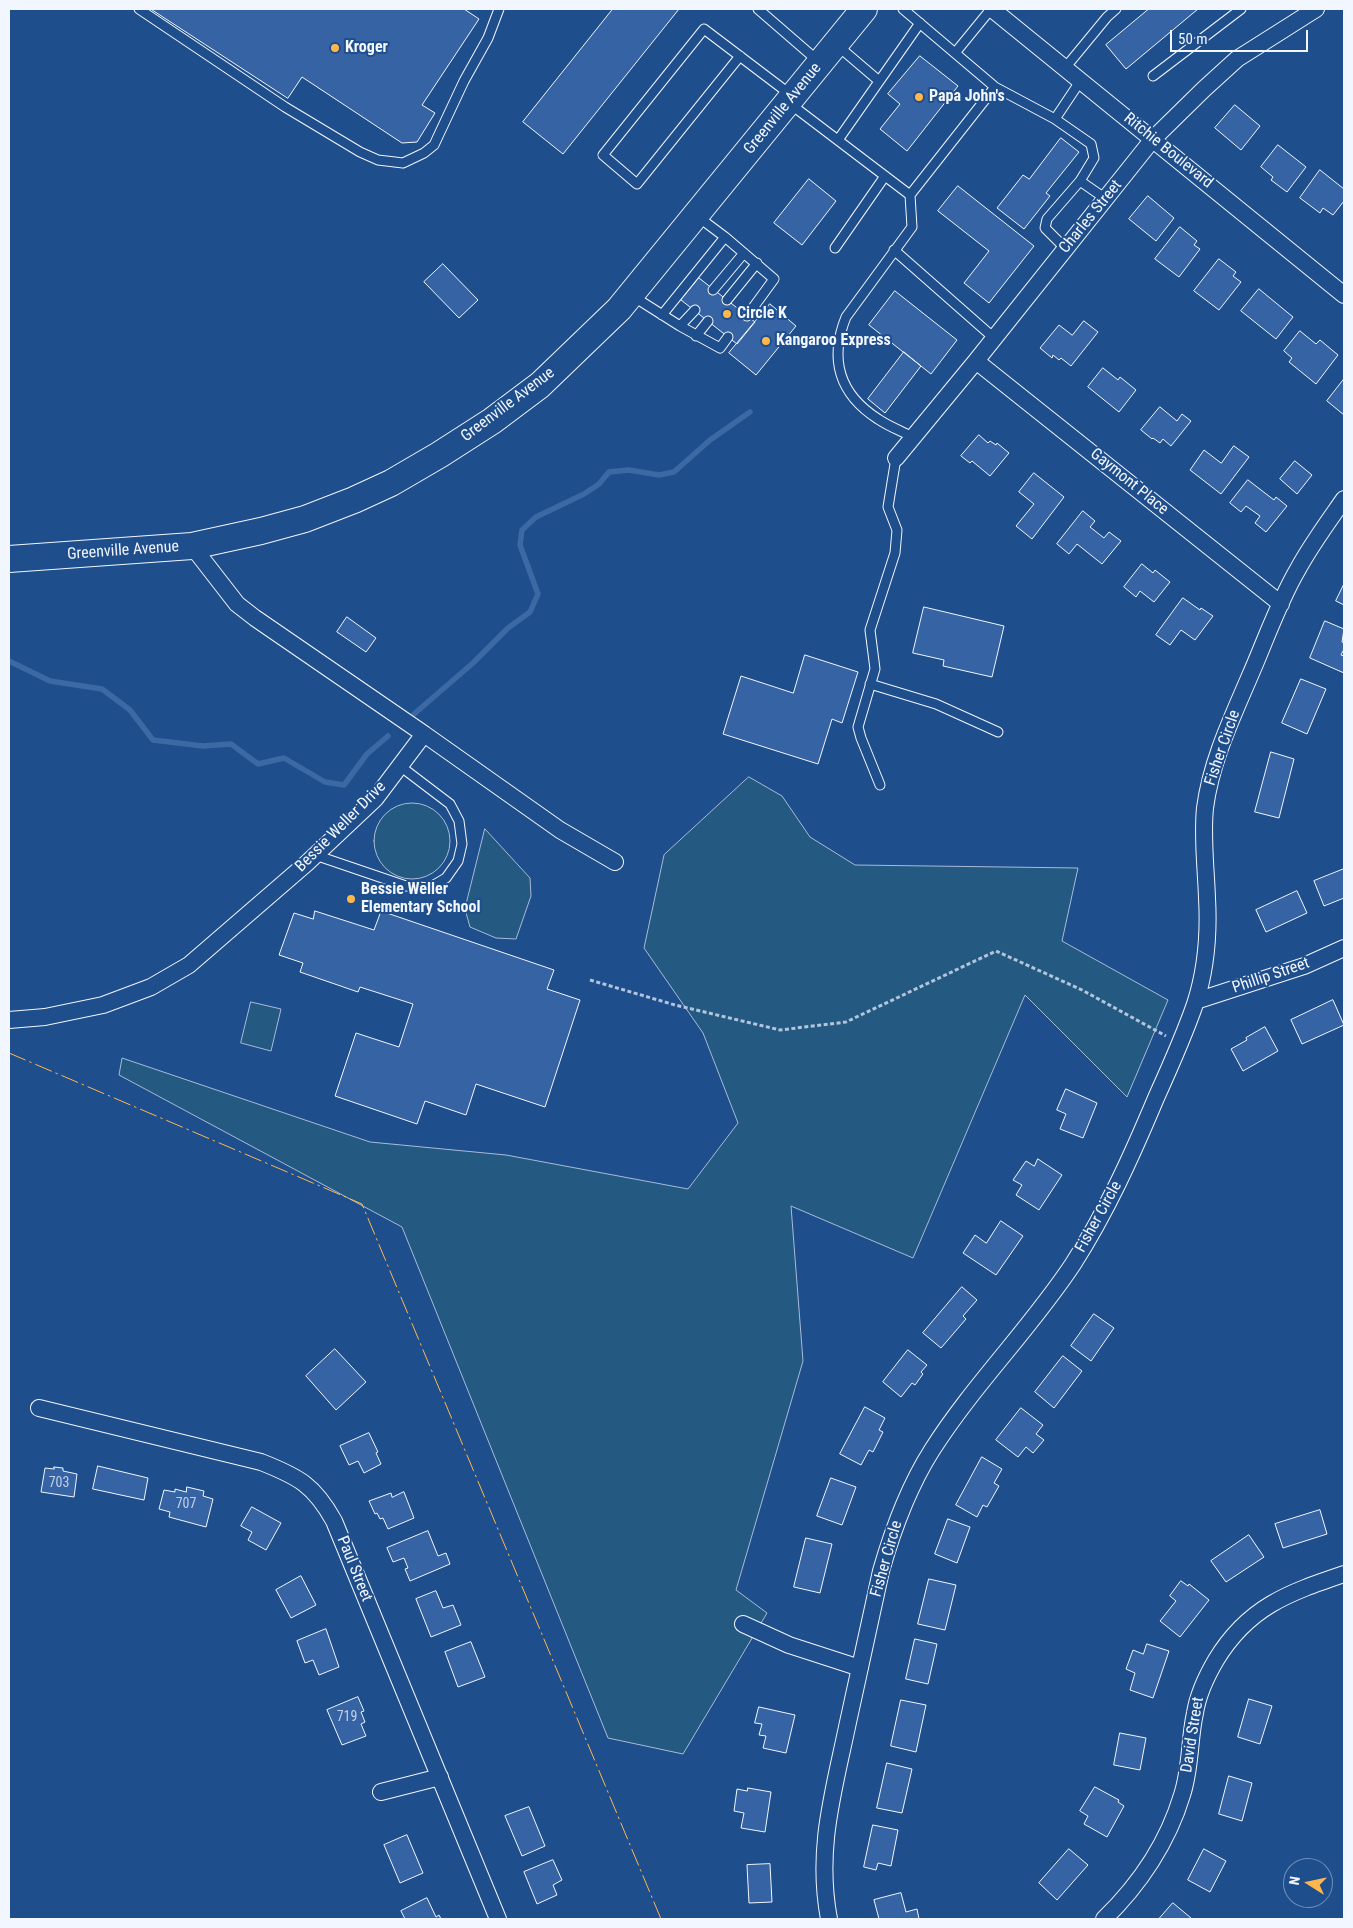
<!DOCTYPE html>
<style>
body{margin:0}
#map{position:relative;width:1353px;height:1928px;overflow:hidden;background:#1f4e8c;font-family:"Roboto Condensed",sans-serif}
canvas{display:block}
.frame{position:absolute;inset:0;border:10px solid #f2f6ff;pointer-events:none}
.north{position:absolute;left:1283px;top:1858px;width:50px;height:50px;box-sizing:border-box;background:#1f4e8c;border:1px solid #7391ba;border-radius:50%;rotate:280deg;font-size:14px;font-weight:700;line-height:20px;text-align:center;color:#f2f6ff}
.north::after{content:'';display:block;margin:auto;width:18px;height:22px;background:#ffb74d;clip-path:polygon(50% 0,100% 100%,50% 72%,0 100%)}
.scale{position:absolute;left:1170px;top:30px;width:138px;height:22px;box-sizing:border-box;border:2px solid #f2f6ff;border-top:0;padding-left:6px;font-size:15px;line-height:18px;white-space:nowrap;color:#f2f6ff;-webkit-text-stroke:4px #1f4e8c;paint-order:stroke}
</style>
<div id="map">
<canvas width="1353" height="1928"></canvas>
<div class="frame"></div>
<div class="north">N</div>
<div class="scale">50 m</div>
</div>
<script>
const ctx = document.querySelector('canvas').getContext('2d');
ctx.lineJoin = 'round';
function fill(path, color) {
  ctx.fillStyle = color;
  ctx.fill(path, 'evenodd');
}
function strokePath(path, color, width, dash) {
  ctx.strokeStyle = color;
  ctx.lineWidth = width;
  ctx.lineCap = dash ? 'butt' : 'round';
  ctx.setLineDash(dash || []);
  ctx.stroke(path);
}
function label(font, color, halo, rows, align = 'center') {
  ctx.font = font + ' "Roboto Condensed",sans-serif';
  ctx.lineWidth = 4;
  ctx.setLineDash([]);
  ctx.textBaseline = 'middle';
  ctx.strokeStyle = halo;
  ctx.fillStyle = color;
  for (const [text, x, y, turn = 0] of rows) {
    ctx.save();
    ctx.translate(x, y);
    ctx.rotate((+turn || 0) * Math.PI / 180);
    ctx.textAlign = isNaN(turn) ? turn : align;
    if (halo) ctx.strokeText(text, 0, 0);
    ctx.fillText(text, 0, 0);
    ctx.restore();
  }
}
const green = new Path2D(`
 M749,777L782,796L810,837L855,865L1078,868L1062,941L1168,1000L1127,1097L1025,995L913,1258L791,1206L803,1361L736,1590L767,1613L683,1754L608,1738L402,1227L119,1075L122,1058L370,1142L506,1155L688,1189L738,1123L703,1033L644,948L664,855Z
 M374 841a38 38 0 1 1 76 0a38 38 0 1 1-76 0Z
 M485,829L530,878L531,896L516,939L496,938L470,927L465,909Z
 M251,1002L281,1009L271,1051L241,1043Z`);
fill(green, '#245a82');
strokePath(green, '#a8bbd7', 1);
strokePath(new Path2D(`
 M9,661L50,681L102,689L130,710L153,740L203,746L231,744L258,764L284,758L325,782L344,785L367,754L388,736
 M414,714L473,663L508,628L530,612L538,594L520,545L522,530L536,517L584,494L599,484L609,472L629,470L659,475L674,472L710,440L750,412`), '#3b69a3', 5.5);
const building = new Path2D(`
 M151,9H464L479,19L422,105L435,113L417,142L402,143L302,77L288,98Z
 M613,9H679L563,154L523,122Z
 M1149,9H1198L1126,69L1106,45Z
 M920,56L958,86L907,151L880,129L900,104L888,94Z
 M1235,105L1260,126L1241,150L1215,128Z
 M1061,138L1079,152L1046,193L1050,196L1024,229L997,208L1023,175L1029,179Z
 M1278,145L1306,167L1287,192L1271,180L1273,177L1261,167Z
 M1320,170L1344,189V201L1333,215L1323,208L1320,213L1300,198Z
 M809,179L836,201L802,245L774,223Z
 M958,186L1034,246L989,303L964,283L989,251L938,211Z
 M1148,196L1174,218L1156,241L1129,219Z
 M1180,227L1197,241L1194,245L1200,249L1179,277L1155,259Z
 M1219,259L1236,272L1233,276L1241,282L1219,310L1194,291Z
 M443,264L478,300L459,318L424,282Z
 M699,278L755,322L737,344L681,300Z
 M1259,289L1293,317L1276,339L1241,311Z
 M895,291L957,340L931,374L869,325Z
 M770,304L796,326L756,375L729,353Z
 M1084,321L1098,332L1071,366L1061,358L1059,360L1053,355L1052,358L1040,348L1059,325L1072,335Z
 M1300,331L1316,344L1320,340L1338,355L1316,384L1289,362L1292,358L1284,351Z
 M904,352L921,366L885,413L868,399Z
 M1103,368L1118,380L1120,377L1136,390L1119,412L1088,387Z
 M1344,379V415L1327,401Z
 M1160,407L1177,421L1182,414L1191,421L1171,446L1163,439L1160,443L1153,438L1152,439L1141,430Z
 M979,435L988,443L990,441L996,445L997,443L1009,453L990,476L972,461L970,463L961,456Z
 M1234,446L1249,457L1221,494L1190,470L1204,450L1221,463Z
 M1295,461L1312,475L1297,494L1280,479Z
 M1034,473L1064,497L1032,539L1016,526L1034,504L1019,492Z
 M1248,480L1274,500L1276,497L1287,506L1266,532L1255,523L1260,516L1246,506L1241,512L1230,503Z
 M1083,511L1095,521L1090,527L1104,538L1109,532L1121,541L1102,564L1077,544L1069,554L1057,544Z
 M1142,564L1153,573L1155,570L1170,582L1154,602L1140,591L1136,597L1124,587Z
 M1344,584V605L1336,601Z
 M1183,598L1200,610L1201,608L1213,616L1195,640L1181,630L1170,645L1156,635Z
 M924,607L1004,626L992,677L943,666L944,660L913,653Z
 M347,617L376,638L366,652L337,632Z
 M1325,621L1344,629L1342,642L1344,643V649L1341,655L1344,656V673L1310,658Z
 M805,655L858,672L842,723L832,719L818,764L723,734L741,676L793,693Z
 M1301,679L1326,689L1307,734L1282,723Z
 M1271,752L1294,759L1279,818L1255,812Z
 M1344,869V898L1324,906L1314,881Z
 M1297,891L1307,913L1266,932L1256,910Z
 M315,911L374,930L381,911L554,970L547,989L580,1000L545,1107L476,1084L466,1115L425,1101L417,1124L335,1096L356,1033L399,1047L413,1004L360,987L358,992L300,972L303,963L279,955L294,913L313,919Z
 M1333,1000L1344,1025L1302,1044L1291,1020Z
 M1265,1027L1278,1051L1243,1071L1231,1049L1247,1040L1246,1038Z
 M1066,1089L1097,1103L1083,1138L1060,1129L1066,1114L1057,1110Z
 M1038,1159L1062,1175L1039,1210L1016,1195L1022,1185L1013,1180L1026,1161L1034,1166Z
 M1001,1221L1023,1236L996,1275L963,1253L975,1235L986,1243Z
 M962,1287L977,1300L963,1316L966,1319L941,1348L923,1333Z
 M1094,1314L1114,1328L1091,1361L1071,1346Z
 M335,1349L366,1382L336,1410L306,1376Z
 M908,1350L927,1365L921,1372L923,1374L915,1385L912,1383L901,1397L883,1382Z
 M1063,1356L1082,1371L1054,1408L1035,1392Z
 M865,1407L885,1418L879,1430L883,1432L873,1452L869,1450L861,1465L840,1454Z
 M1021,1408L1043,1425L1036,1434L1044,1440L1033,1453L1026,1447L1018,1457L996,1440Z
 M369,1433L378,1452L376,1453L381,1464L364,1473L358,1461L349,1465L340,1446Z
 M982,1457L1002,1469L994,1483L999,1486L987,1507L983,1505L977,1517L956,1505Z
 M98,1466L148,1478L144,1500L93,1489Z
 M54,1467L63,1468V1471L77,1474L74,1497L41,1492L45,1468L54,1469Z
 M831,1478L856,1487L842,1525L817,1516Z
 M187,1487L204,1491L203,1496L213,1499L206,1527L169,1517L170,1512L159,1509L164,1490L175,1492V1489L186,1492Z
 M404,1492L414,1518L388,1529L383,1518L380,1519L377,1513L375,1514L369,1501L391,1493L392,1497Z
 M252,1507L281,1523L266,1550L248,1540L252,1532L241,1526Z
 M1320,1510L1327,1534L1283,1548L1275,1524Z
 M948,1519L970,1527L957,1563L935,1554Z
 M428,1531L438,1556L446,1553L450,1564L410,1581L405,1569L408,1568L404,1558L393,1562L387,1548Z
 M1249,1535L1264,1557L1226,1582L1211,1561Z
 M806,1538L832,1544L820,1593L794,1587Z
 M301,1576L316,1605L291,1618L276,1590Z
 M929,1579L956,1585L945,1630L918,1624Z
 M1181,1581L1188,1586L1189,1584L1209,1600L1180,1637L1160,1621L1176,1601L1170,1596Z
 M436,1591L443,1608L453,1605L461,1625L431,1637L416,1599Z
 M326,1629L339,1667L319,1675L313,1660L305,1663L297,1641Z
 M915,1639L937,1644L928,1684L906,1679Z
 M471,1642L485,1677L458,1687L445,1652Z
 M1147,1644L1169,1651L1153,1698L1130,1690L1135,1673L1126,1669L1133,1650L1143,1654Z
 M358,1697L364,1711L361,1712L365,1722L361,1724L366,1736L342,1745L327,1710Z
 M1249,1699L1272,1706L1260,1744L1238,1737Z
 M901,1700L926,1705L916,1752L891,1746Z
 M759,1707L795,1715L786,1753L763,1748L766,1736L759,1735L762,1724L755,1723Z
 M1120,1733L1146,1738L1140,1770L1114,1765Z
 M887,1763L912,1769L902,1813L877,1808Z
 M1229,1776L1252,1783L1242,1821L1219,1814Z
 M1095,1787L1119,1800L1118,1802L1124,1806L1107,1837L1084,1824L1088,1816L1080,1811Z
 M748,1788L771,1792L765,1832L741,1828L744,1813L734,1811L737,1789L747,1791Z
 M529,1807L545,1846L522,1856L505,1816Z
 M873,1825L898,1830L891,1866L878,1863L876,1870L864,1867Z
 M407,1835L423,1873L400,1883L384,1845Z
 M1069,1849L1088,1865L1057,1900L1039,1883Z
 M1204,1849L1226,1861L1210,1892L1188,1880Z
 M553,1860L562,1880L553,1885L557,1895L537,1904L524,1872Z
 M770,1864L772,1902L749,1903L747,1865Z
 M901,1893L906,1912L917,1909L919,1919H879L874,1900Z
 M427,1898L436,1917L439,1915L441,1919H405L401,1911Z
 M1173,1903L1191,1918L1190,1919H1159Z`);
fill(building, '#3563a3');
strokePath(building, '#f2f6ff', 1);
const lane = new Path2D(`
 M139,9L285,107L360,152L378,160L403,163L424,153L434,145L464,81L488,38L499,9
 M758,9L818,61
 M903,9L995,87L1055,119L1091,144L1094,158L1080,181L1106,199
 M838,46L879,81
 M955,53L991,9
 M740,56L637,184L603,155L704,29L791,95
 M1065,68L1107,17L1116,9
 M1153,76L1241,9
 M789,103L910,195
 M1055,119L1081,80
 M838,140L920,23
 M697,216L725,237
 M835,248L885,176
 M1066,249L1045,228L1047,219L1080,181
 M894,250L994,338
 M713,290L744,253
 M631,295L680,326L720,348L728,337
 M727,300L757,263
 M662,315L725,237L774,279L747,316
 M680,326L695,310
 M696,336L708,321
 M913,437C901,431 888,426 878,419C839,394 829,359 846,317L912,227L910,195L995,87
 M870,684L936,704L998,732
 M880,785L861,738L858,727L875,669L870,630L895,553L897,530L888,507L896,458
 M315,855L406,886L429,888L446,878L458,861L462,844L459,821L450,804L400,766`);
const street = new Path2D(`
 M992,9L1344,295
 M976,361L1281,604
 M896,458L976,361L1153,139L1204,89L1237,59L1316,9
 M424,734L560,830L615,862
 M1196,1001L1304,966L1344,948
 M9,1020L45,1017L103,1005L151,987L189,965L307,863L375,799L424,734L255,618L237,604L192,546
 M39,1408L261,1462C299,1477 314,1485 334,1521L498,1919
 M743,1624L789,1645L860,1668
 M381,1792L440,1777
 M829,1919C816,1850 833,1794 847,1727C858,1675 870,1623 881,1571C893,1529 909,1486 932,1450C974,1384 1030,1329 1073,1264C1107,1211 1132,1155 1156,1098C1170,1067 1184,1036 1195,1004C1206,970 1209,933 1207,898C1206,868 1202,838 1205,808C1211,762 1231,720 1249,678C1265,642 1278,603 1298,569C1311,545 1328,522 1344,499
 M1104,1919C1139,1885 1168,1842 1182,1795C1191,1768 1189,1740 1195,1713C1198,1694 1206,1677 1216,1660C1248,1607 1288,1593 1344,1574`);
const primary = new Path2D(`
 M9,559L192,546L261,531L305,519L354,500L391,483L439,455L492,421L540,385L619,309L864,9`);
strokePath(lane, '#f2f6ff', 11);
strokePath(street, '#f2f6ff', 18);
strokePath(primary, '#f2f6ff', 28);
strokePath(new Path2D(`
 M590,980L675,1005L780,1030L846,1022L996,951L1082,990L1166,1036`), '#b3c4dc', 3, [4, 2.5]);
strokePath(lane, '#1f4e8c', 9);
strokePath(street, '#1f4e8c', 16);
strokePath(primary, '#1f4e8c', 26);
strokePath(new Path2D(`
 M9,1053L362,1204L661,1919`), '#ffb74d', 1, [18, 4, 2.5, 4]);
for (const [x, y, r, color] of [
 [335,48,5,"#ffb74d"],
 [919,97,5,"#ffb74d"],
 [727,314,5,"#ffb74d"],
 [766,341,5,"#ffb74d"],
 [351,899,5,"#ffb74d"]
]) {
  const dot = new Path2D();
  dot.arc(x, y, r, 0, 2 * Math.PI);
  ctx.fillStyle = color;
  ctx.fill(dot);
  strokePath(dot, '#1f4e8c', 2);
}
label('14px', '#c3d1e8', null, [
 ["703",59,1483],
 ["707",186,1504],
 ["719",347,1717]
]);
label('bold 16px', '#f2f6ff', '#1f4e8c', [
 ["Kroger",345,48],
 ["Papa John's",929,97],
 ["Circle K",737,314],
 ["Kangaroo Express",776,341],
 ["Bessie Weller",361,890],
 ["Elementary School",361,908]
], 'left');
label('16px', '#f2f6ff', '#1f4e8c', [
 ["Greenville Avenue",783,109,-51],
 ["Ritchie Boulevard",1168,151,39],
 ["Charles Street",1091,217,-51],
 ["Greenville Avenue",508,405,-37],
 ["Gaymont Place",1129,482,39],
 ["Greenville Avenue",123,551,-4],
 ["Fisher Circle",1223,748,-71],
 ["Bessie Weller Drive",341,827,-45],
 ["Phillip Street",1271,976,-19],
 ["Fisher Circle",1099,1217,-61],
 ["Fisher Circle",887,1559,-74],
 ["Paul Street",354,1569,68],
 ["David Street",1193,1735,-81]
]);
</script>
